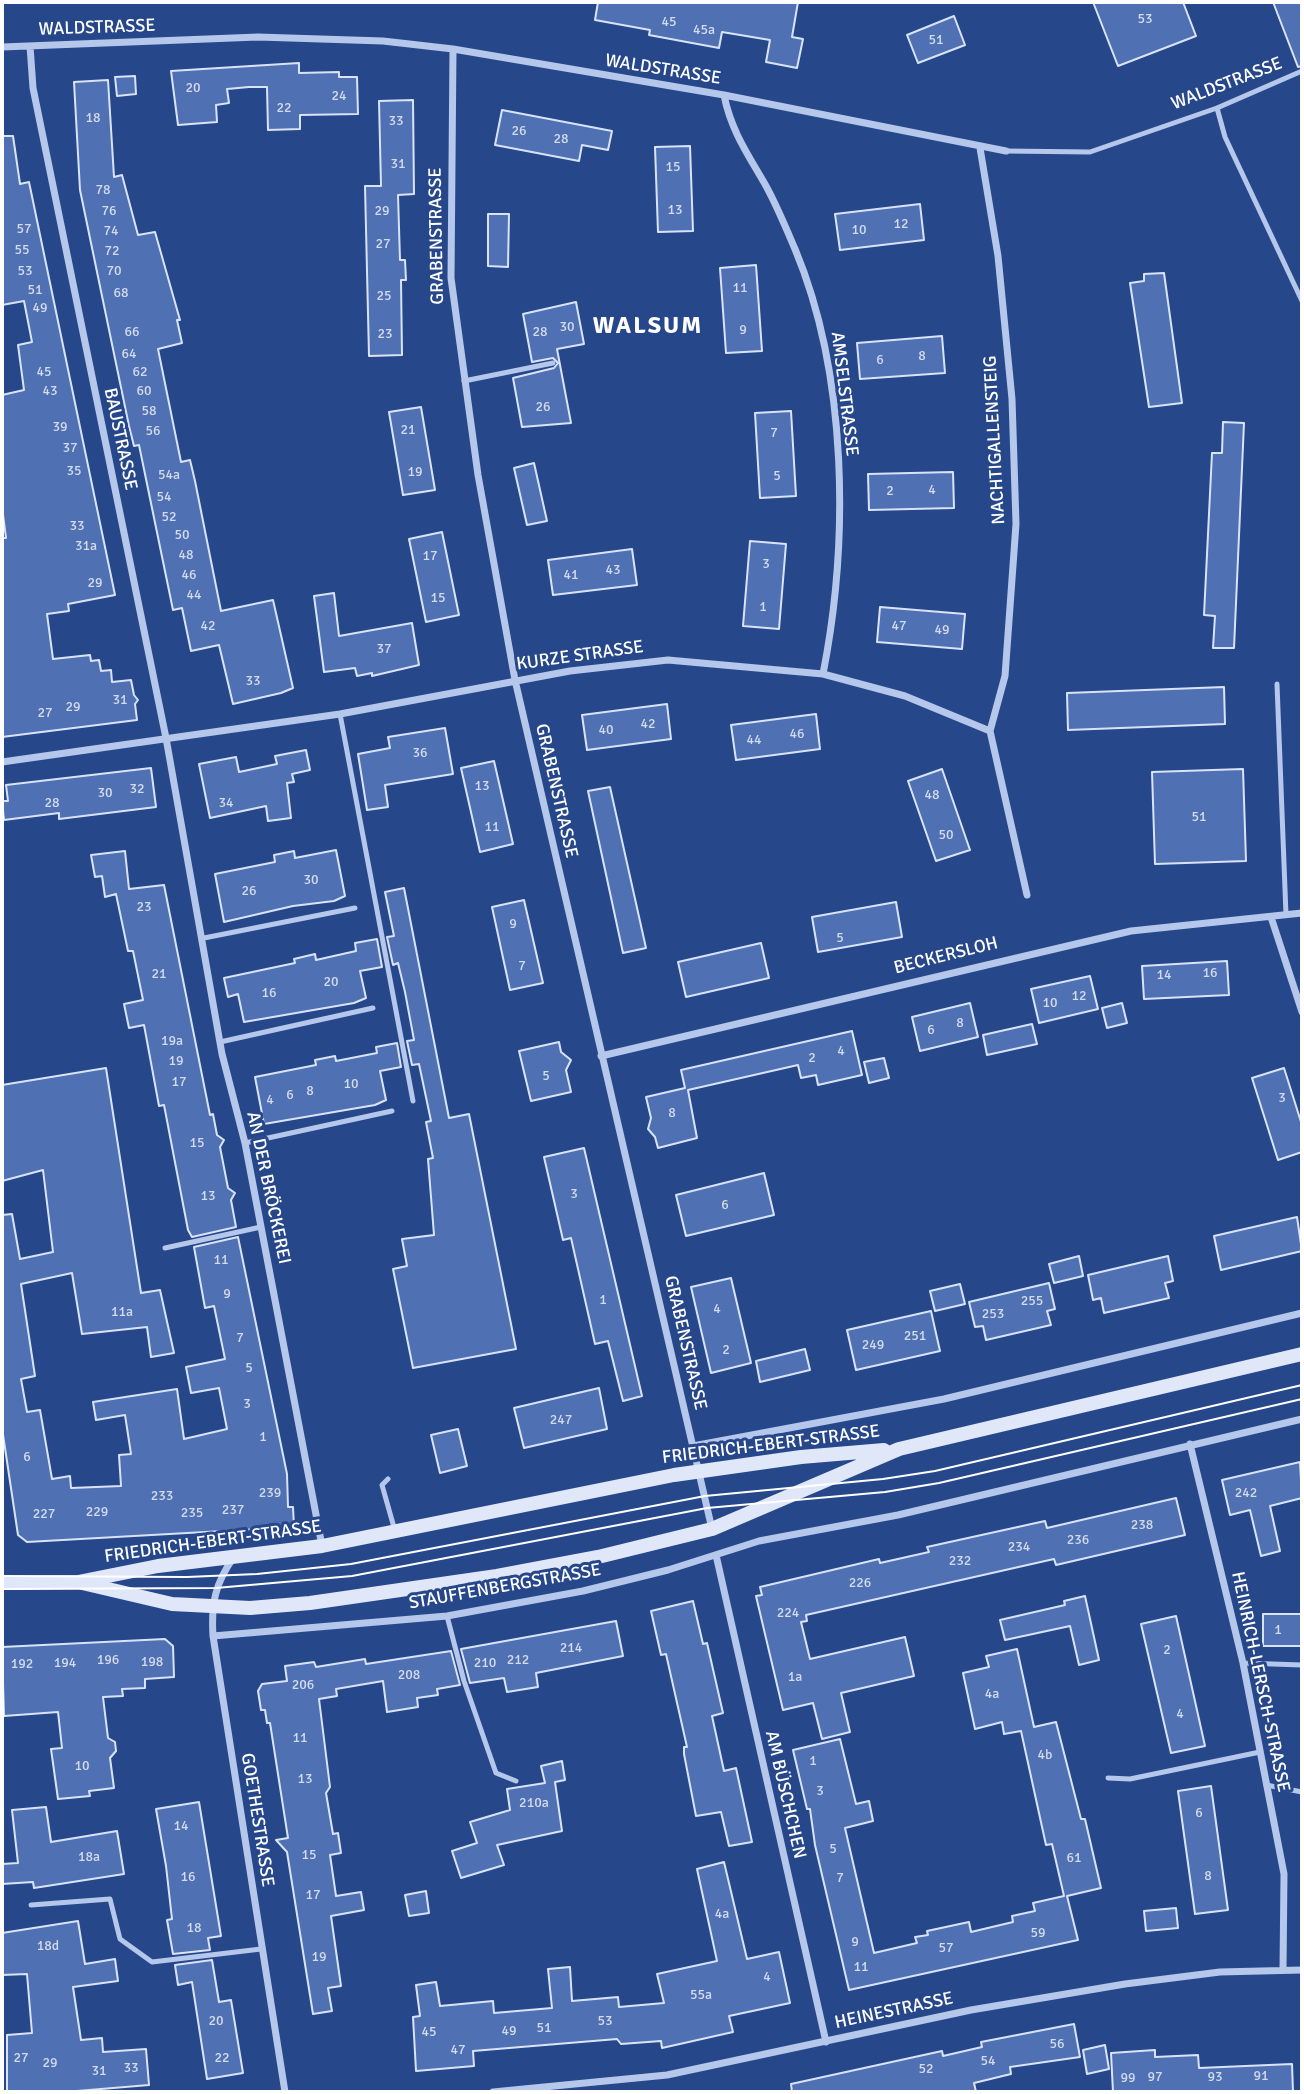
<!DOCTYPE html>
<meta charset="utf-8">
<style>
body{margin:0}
#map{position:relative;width:1304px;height:2094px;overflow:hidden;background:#27478b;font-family:Signika,sans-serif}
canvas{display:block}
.frame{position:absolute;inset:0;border:4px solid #fff;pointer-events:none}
</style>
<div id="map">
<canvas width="1304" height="2094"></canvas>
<div class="frame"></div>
</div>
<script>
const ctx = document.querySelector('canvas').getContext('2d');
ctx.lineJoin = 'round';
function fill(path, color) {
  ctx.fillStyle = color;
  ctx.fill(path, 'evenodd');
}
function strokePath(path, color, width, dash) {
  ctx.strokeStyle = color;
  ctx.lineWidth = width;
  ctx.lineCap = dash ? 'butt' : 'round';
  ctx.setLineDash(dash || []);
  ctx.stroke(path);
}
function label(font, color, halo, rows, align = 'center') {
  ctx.font = font + ' Signika,sans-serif';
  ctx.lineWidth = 6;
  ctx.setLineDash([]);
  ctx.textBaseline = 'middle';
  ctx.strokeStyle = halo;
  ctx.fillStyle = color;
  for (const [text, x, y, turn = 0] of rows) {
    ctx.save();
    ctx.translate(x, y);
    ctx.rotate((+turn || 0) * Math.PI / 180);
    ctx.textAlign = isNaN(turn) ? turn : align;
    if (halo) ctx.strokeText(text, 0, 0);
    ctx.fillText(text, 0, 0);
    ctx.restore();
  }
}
const building = new Path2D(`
 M598,2H798L792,37L803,39L797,68L766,62L770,40L722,32L719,48L649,35L650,30L595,20Z
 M1093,2H1183L1196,36L1118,66Z
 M1273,2H1302V66L1298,67Z
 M954,16L965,45L918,63L907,35Z
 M299,63V73L339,72V77H357L358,114L300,115V129L268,130L267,87H249L227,89L229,103L216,105L217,122L178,125L171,71Z
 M135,76L136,94L117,96L115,77Z
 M108,80L114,177L122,175L138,235L155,232L180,320H177L182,343L158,349L181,462L190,460L195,481L221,611L273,600L293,688L281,693L233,704L219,645L191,651L182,608L173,610L139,445L134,446L129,426L80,190L74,82Z
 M413,100L414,194L398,195L400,260H405L406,280H401L402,355L369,356L365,186H381L379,101Z
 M502,110L612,131L608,150L582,145L579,161L495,145Z
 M2,136H13L20,184L29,182L115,595L68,604L69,611L47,614L53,659L90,655L91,661L99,660L101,671L111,670L112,682L131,680L134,695L138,700L135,704L137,720L2,737V538H6L2,507V395L24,390L18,345L32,342L24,301L2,305Z
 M690,146L693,231L658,232L655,147Z
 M920,204L924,240L840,250L835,214Z
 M488,214H509L508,267L488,266Z
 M756,265L762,351L726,353L720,268Z
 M1164,273L1182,403L1149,407L1130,283L1144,281V274Z
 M576,302L584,344L557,349L571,423L522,427L513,378L554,368L558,363L553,358L532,362L523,314Z
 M942,336L945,373L860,379L857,343Z
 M421,407L435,490L403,495L389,412Z
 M791,411L796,496L760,498L755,413Z
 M1223,422L1244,423L1234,648H1213L1215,616L1204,615L1212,453H1222Z
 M534,463L547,521L527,525L514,468Z
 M953,472L954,508L869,510L868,474Z
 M442,532L459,615L426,622L409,539Z
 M750,541L786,544L779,629L743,626Z
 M632,549L637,585L553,595L548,560Z
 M334,593L339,636L412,623L419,665L372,676V673L357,676L355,668L324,672L314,596Z
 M880,607L965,614L962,649L877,642Z
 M1224,687L1225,724L1068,730L1067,693Z
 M667,704L671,739L587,750L582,715Z
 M816,714L820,749L736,760L731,725Z
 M445,728L453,774L385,785L388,807L367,810L358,754L390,748L388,737Z
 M306,750L310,770L292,774L294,782L287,783L291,818L268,821L266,806L210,818L199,764L236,757L239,772L277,764L275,756Z
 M494,761L513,844L480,852L461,768Z
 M151,768L156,807L59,819V813L4,820L2,801H8L6,785Z
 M942,769L970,850L936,861L908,781Z
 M1243,769L1246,861L1155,864L1152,772Z
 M610,787L646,948L623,953L588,791Z
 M336,850L345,896L334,901L293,906L224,922L215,874L275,862L274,855L294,851L295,858Z
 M125,851L129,889L164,885L210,1115L213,1114L217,1135L224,1140L220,1147L228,1188L235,1193L231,1200L236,1227L192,1237L188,1230L164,1105L159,1106L144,1025L129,1028L124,1004L143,1000L133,951H128L116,894L105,897L102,876L95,877L91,855Z
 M404,888L449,1118L469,1114L516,1349L413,1368L393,1269L407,1266L402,1239L434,1235L428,1159L433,1158L426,1122L431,1121L419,1064L412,1065L407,1041L414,1040L405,992L398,963L393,965L387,937L394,936L385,892Z
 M524,900L543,983L510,990L492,907Z
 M896,902L902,937L818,952L812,917Z
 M377,939L382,967L360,971L366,998L354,1003L244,1022L238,994L228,997L224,978L295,963L294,959L315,954L316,960L356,951L355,943Z
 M761,943L769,978L686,997L678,962Z
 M1227,961L1229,995L1144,999L1142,966Z
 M1090,976L1098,1009L1039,1023L1031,989Z
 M970,1003L978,1037L920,1051L912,1017Z
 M1122,1003L1127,1023L1107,1028L1102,1008Z
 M1032,1024L1037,1044L987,1055L983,1035Z
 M852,1031L862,1075L818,1085L816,1075L801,1078L798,1065L688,1090L697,1138L658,1148L655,1137L648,1129L651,1118L646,1097L685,1088L681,1070Z
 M559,1042L561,1052L571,1060L566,1070L571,1092L531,1101L519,1051Z
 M397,1043L401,1067L380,1071L386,1100L375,1105L264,1124L255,1077L316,1065L315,1060L335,1056L336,1061L377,1053L376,1047Z
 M884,1058L889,1078L869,1083L864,1062Z
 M106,1068L141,1293L160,1290L174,1353L151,1357L147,1327L82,1334L72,1273L21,1284L35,1376L21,1379L27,1412L40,1410L52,1479L70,1476L71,1488L121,1486L119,1455L131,1454L125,1415L96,1420L93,1402L177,1389L184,1439L227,1429L219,1388L191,1393L186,1367L225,1359L214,1306L205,1308L194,1247L238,1237L287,1474L288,1507H293L294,1527L27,1542L18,1535L2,1428V1215L12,1214L20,1259L53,1252L43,1170L2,1181V1085Z
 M1284,1068L1302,1125V1152L1278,1160L1252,1078Z
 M584,1148L642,1396L623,1401L608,1341L595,1344L571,1238L563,1240L544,1157Z
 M764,1173L774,1215L686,1236L676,1195Z
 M1297,1217L1302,1251L1221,1270L1214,1236Z
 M1079,1256L1083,1276L1054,1283L1049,1264Z
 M1168,1256L1173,1281L1165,1283L1169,1298L1104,1313L1101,1298L1093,1300L1088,1275Z
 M731,1278L751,1363L711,1373L691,1287Z
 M1049,1283L1055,1309L1047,1311L1051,1325L986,1340L983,1326L975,1327L969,1302Z
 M960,1284L965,1304L935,1311L930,1291Z
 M931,1311L940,1351L856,1370L847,1330Z
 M805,1349L810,1370L760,1382L756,1361Z
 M599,1388L607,1429L524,1448L514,1408Z
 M458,1429L467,1466L440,1473L431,1435Z
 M1300,1462L1302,1498L1270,1506L1280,1551L1261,1556L1250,1510L1230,1515L1222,1480Z
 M1176,1498L1185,1535L1056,1565L1054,1559L806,1615L807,1621L801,1622L810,1659L905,1637L914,1676L841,1693L850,1732L822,1739L813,1703L783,1710L756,1596L762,1595L760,1587L879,1559L880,1563L929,1552L927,1547L1045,1521L1047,1528Z
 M1085,1596L1099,1660L1079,1665L1070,1626L1005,1640L1000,1620L1065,1605L1064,1601Z
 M693,1601L703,1644L707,1643L723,1713L712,1716L724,1771L736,1768L752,1842L729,1846L721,1812L696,1816L684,1754V1747H687L666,1654L661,1655L651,1611Z
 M1263,1614H1302V1646H1263Z
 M1176,1616L1205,1746L1171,1753L1141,1624Z
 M616,1621L623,1656L536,1673L538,1687L507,1692L504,1678L470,1683L461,1649Z
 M165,1639L173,1646L174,1677L145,1679V1688L122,1689L123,1696L103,1697L108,1738L115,1742L116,1751L110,1758L114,1788L89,1791L90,1796L58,1799L51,1749L62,1748L58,1712L4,1716L2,1647Z
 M1017,1649L1034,1727L1056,1722L1081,1819H1085L1101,1888L1067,1896L1078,1940L849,1990L815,1845L810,1809H807L793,1750L840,1739L856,1804L869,1801L873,1821L845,1828L874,1953L917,1943L915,1937L928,1935L927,1931L969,1922L971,1932L1013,1922L1012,1916L1035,1911L1033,1903L1064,1896L1052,1844L1046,1845L1021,1731L1004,1734L1002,1722L975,1729L963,1673L989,1667L986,1656Z
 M451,1651L460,1685L437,1689L438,1695L417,1698L418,1707L387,1712L383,1681L336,1689L337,1696L319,1699L330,1787L326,1793L333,1834L338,1833L341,1853L330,1855L336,1896L361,1892L364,1910L331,1916L341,1986L328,1988L332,2011L313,2014L287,1852L276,1840L288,1838L270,1723H267L265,1710H261L258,1691L262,1684L287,1681L285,1666L314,1662L316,1667L365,1659L366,1664Z
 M562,1761L565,1780L555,1782L562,1831L497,1845L504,1865L461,1878L452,1851L477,1843L470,1822L510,1810L507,1789L545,1783L541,1766Z
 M1211,1786L1228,1910L1195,1914L1178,1791Z
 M199,1802L221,1936L208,1938L210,1950L173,1954L167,1920L172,1919L166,1866L156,1809Z
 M46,1807L51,1842L117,1831L124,1874L34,1888L33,1882L2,1884V1864L18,1863L12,1810Z
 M724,1862L747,1959L779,1952L790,2003L729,2016L733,2032L662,2048L661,2041L621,2044L617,2039L473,2051L474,2066L416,2071L413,2017L420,2016L416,1985L436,1982L440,2006L493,2001L494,2013L552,2008L548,1969L570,1967L572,2001L618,1997L619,2007L664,2003L657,1974L717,1961L697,1869Z
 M426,1891L429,1913L409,1916L405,1895Z
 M1176,1908L1178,1928L1146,1931L1144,1911Z
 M78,1921L85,1964L115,1959L118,1981L73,1987L81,2040L102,2038L103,2052L146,2049L149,2085L65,2092H7V2035L32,2033L27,1974L2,1975V1933Z
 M212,1960L219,2002L231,2000L243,2073L207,2079L192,1982L178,1985L175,1965Z
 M1074,2024L1080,2057L1010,2067L1011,2074L974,2083L976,2092H792L791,2084L942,2051L943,2056L982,2047L981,2042Z
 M1105,2045L1109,2069L1087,2074L1083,2050Z
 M1155,2050V2057L1198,2055L1199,2068L1292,2064L1293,2092H1113L1111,2053Z`);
fill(building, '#4f70b2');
strokePath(building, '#d9e3f7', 2);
strokePath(new Path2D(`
 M1217,108L1225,137L1302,301
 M1006,151L1090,152L1217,108L1302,71
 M464,381L553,363
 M1277,684L1286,915
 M340,714L413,1101
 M204,938L355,908
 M220,1042L373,1008
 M245,1143L392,1111
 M165,1248L261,1227
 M388,1479L382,1485L395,1531
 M447,1616L464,1681L496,1773L516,1781
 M1243,1663L1302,1665
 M1108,1778L1130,1779L1260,1752
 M1266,1785L1302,1792
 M31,1905L110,1899L120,1939L152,1962L261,1949`), '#b5c7ea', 5);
strokePath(new Path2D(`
 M30,46L33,88L166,738L222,1054L245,1143L322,1546
 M2,47L258,37L383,41L453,49L724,95L1006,151
 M453,49L451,278L478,475L515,680L712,1529
 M724,95C731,131 749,156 766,186C777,206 786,228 795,249C848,376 849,542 823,674
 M980,148L998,256L1012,399L1016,524L1005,676L990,731L1027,895
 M2,762L340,714L570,671L668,660L823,674L905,696L990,731
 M1271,917L1302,1012
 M601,1056L1131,931L1302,913
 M1190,1444L1243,1663L1284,1874L1283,1970
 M693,1446L944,1399L1302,1313
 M716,1555L826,2042
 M234,1557C215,1583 211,1604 213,1636L285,2092
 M213,1636L447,1616L583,1591L668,1570L759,1541L898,1515L1302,1419
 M493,2092L667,2075L971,2010L1125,1984L1220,1972L1302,1970`), '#b5c7ea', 7);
strokePath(new Path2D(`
 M78,1582L172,1604L250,1608L310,1603L497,1576L598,1557L712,1529L899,1449L1302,1354
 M2,1583L78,1582L158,1566L322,1546L674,1475L801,1457L884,1450`), '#dfe7f8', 14);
strokePath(new Path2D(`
 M2,1576L187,1577L257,1574L351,1564L705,1496L883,1479L935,1471L1302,1385
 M2,1589L216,1588L352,1576L707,1508L885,1492L939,1483L1302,1399`), '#fff', 2);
label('14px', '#d3dbec', null, [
 ["53",1145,19],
 ["45",669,22],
 ["45a",704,30],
 ["51",936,40],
 ["20",193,88],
 ["24",339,96],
 ["22",284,108],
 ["18",93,118],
 ["33",396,121],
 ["26",519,131],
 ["28",561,139],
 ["31",398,164],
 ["15",673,167],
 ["78",103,190],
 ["13",675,210],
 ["76",109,211],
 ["29",382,211],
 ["12",901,224],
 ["57",24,229],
 ["10",859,230],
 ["74",111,231],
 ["27",383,244],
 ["55",22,250],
 ["72",112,251],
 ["53",25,271],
 ["70",114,271],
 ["11",740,288],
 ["51",35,290],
 ["68",121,293],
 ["25",384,296],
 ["49",40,308],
 ["30",567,327],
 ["9",743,330],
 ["66",132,332],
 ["28",540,332],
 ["23",385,334],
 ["64",129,354],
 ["8",922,356],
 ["6",880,360],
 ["45",44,372],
 ["62",140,372],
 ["43",50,391],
 ["60",144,391],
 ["26",543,407],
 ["58",149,411],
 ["39",60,427],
 ["21",408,430],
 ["56",153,431],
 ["7",774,433],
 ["37",70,448],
 ["35",74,471],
 ["19",415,472],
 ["54a",169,475],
 ["5",777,476],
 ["4",932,490],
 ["2",890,491],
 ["54",164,497],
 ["52",169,517],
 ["33",77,526],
 ["50",182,535],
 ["31a",86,546],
 ["48",186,555],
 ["17",430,556],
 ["3",766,564],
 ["43",613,570],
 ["46",189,575],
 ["41",571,575],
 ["29",95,583],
 ["44",194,595],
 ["15",438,598],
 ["1",763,607],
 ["42",208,626],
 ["47",899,626],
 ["49",942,630],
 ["37",384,649],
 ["33",253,681],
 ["31",120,700],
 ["29",73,707],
 ["27",45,713],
 ["42",648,724],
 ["40",606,730],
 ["46",797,734],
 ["44",754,740],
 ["36",420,753],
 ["13",482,786],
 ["32",137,789],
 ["30",105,793],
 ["48",932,795],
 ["28",52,803],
 ["34",226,803],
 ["51",1199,817],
 ["11",492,827],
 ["50",946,835],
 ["30",311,880],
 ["26",249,891],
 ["23",144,907],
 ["9",513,924],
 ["5",840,938],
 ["7",522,966],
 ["16",1210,973],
 ["21",159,974],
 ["14",1164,975],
 ["20",331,982],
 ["16",269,993],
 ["12",1079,996],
 ["10",1050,1003],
 ["8",960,1023],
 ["6",931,1030],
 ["19a",172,1041],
 ["4",841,1051],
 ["2",812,1058],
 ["19",176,1061],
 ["5",546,1076],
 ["17",179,1082],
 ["10",351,1084],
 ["8",310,1091],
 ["6",290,1095],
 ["3",1282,1098],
 ["4",270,1100],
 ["8",672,1113],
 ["15",197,1143],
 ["3",574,1194],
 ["13",208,1196],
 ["6",725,1205],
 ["11",221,1260],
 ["9",227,1294],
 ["1",603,1300],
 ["255",1032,1301],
 ["4",717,1309],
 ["11a",122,1312],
 ["253",993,1314],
 ["251",915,1336],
 ["7",240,1338],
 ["249",873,1345],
 ["2",726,1350],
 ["5",249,1368],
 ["3",247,1404],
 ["247",561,1420],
 ["1",263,1437],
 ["6",27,1457],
 ["239",270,1493],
 ["242",1246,1493],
 ["233",162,1496],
 ["237",233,1510],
 ["229",97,1512],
 ["235",192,1513],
 ["227",44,1514],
 ["238",1142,1525],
 ["236",1078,1540],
 ["234",1019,1547],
 ["232",960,1561],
 ["226",860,1583],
 ["224",788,1613],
 ["1",1278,1630],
 ["214",571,1648],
 ["2",1167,1650],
 ["196",108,1660],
 ["212",518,1660],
 ["198",152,1662],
 ["194",65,1663],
 ["210",485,1663],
 ["192",22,1664],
 ["208",409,1675],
 ["1a",795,1677],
 ["206",303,1685],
 ["4a",992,1694],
 ["4",1180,1714],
 ["11",300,1738],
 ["4b",1045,1755],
 ["1",813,1761],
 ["10",82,1766],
 ["13",305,1779],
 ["3",820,1791],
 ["210a",534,1803],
 ["6",1199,1813],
 ["14",181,1826],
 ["5",833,1849],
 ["15",309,1855],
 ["18a",89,1857],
 ["61",1074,1858],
 ["8",1208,1876],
 ["16",188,1877],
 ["7",840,1878],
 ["17",313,1895],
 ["4a",722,1914],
 ["18",194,1928],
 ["59",1038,1933],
 ["9",855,1942],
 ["18d",48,1946],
 ["57",946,1948],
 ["19",319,1957],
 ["11",861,1967],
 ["4",767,1977],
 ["55a",701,1995],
 ["20",216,2021],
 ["53",605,2021],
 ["51",544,2028],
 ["49",509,2031],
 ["45",429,2032],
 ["56",1057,2044],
 ["47",458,2050],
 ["27",21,2058],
 ["22",222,2058],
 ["54",988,2061],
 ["29",50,2063],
 ["33",131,2068],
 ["52",926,2069],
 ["31",99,2071],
 ["91",1261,2076],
 ["97",1155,2077],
 ["93",1215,2077],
 ["99",1128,2078]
]);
label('18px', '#fff', '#27478b', [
 ["WALDSTRASSE",97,28,-2],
 ["WALDSTRASSE",663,70,9],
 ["WALDSTRASSE",1227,84,-21],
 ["GRABENSTRASSE",437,236,-91],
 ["AMSELSTRASSE",844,394,83],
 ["BAUSTRASSE",120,439,78],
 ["NACHTIGALLENSTEIG",995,440,-93],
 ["KURZE STRASSE",580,656,-8],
 ["GRABENSTRASSE",556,791,77],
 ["BECKERSLOH",946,956,-14],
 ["AN DER BRÖCKEREI",268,1188,78],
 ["GRABENSTRASSE",685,1343,77],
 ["FRIEDRICH-EBERT-STRASSE",771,1445,-7],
 ["FRIEDRICH-EBERT-STRASSE",213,1542,-8],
 ["STAUFFENBERGSTRASSE",505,1587,-10],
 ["HEINRICH-LERSCH-STRASSE",1260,1682,78],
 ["AM BÜSCHCHEN",785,1795,77],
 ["GOETHESTRASSE",257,1820,81],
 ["HEINESTRASSE",894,2011,-12]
]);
ctx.letterSpacing = '2px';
label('bold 24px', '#fff', '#27478b', [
 ["WALSUM",648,327]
]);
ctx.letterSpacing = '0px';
</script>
